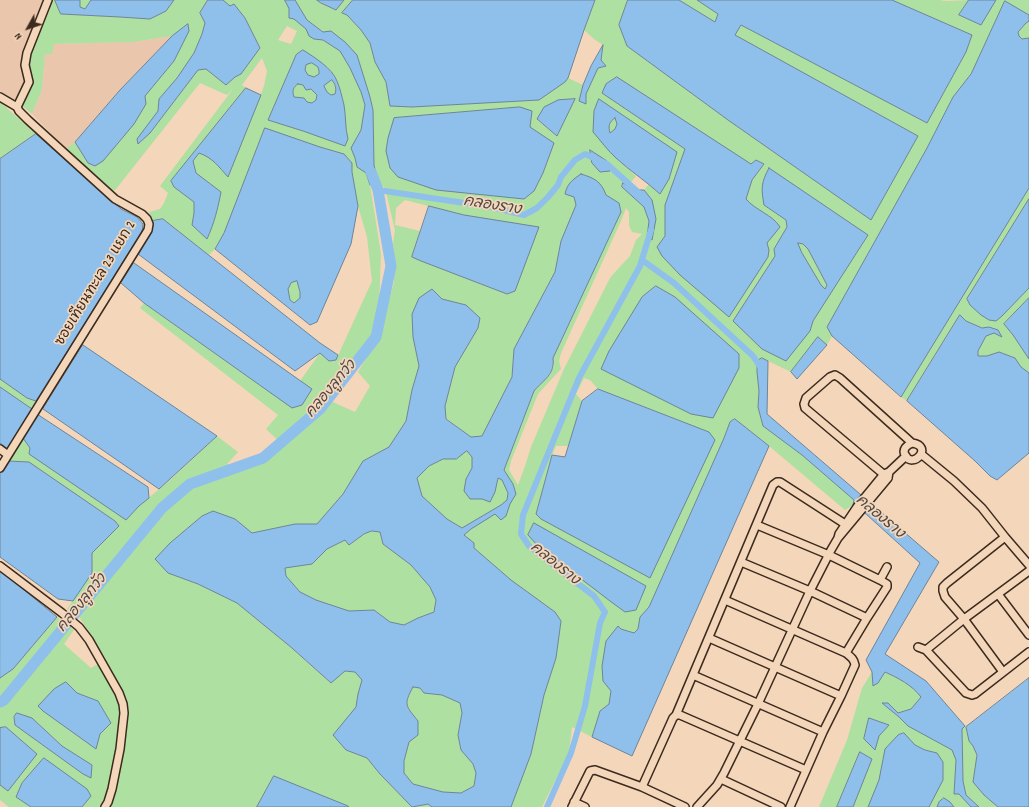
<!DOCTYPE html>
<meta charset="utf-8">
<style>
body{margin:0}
#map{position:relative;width:1029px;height:807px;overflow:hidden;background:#f4d6ba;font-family:Dekko,sans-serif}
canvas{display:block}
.north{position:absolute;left:8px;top:8px;width:40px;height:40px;-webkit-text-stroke:3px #f4d6ba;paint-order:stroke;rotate:230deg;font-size:11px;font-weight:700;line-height:16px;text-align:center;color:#3b2a1e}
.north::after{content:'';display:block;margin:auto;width:14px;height:18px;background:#3b2a1e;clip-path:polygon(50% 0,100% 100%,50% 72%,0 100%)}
</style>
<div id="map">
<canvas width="1029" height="807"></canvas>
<div class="north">N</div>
</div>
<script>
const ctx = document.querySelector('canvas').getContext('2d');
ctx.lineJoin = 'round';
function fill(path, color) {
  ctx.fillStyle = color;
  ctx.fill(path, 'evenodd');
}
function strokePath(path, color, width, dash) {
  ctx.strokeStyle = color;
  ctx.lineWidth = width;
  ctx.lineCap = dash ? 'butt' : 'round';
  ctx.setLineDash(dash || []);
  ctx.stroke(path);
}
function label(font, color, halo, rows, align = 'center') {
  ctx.font = font + ' Dekko,"Playpen Sans Thai",sans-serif';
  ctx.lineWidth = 3.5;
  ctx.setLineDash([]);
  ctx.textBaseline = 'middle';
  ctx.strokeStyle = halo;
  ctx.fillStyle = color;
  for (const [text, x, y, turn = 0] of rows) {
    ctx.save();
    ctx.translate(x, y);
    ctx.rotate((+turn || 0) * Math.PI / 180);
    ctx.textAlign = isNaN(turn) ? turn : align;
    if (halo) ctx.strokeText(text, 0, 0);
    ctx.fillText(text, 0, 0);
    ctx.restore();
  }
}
fill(new Path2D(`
 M0,0H44L20,64L25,85L14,100L0,91Z
 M172,36L120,90L75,142L66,149L32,114L42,90L45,54L54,44L133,42Z`), '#eac6ac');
fill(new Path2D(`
 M51,0H55L61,14L120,17L149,19L166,11L174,0H208L200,13L205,23L202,34L194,53L177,78L159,99L158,111L150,133L198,70L206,69L226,85L235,77L241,74L260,48L245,18L234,4L230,6L223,0H285L294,19L306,29L314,39L323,40L341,51L350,68L361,92L365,105L361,130L356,139L355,158L357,167L366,173L370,185L381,254L379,306L371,337L325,397L335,403L355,412L370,386L358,372L379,337L394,282V256L393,243L395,230L385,188L378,182L374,165L373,110L370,97L357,55L307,20L295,0H317L321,3L336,10L344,0H353L342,13L347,15L361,30L370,43L375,62L386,82L390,106L412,107L538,100L565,82L568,78L583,85L579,100L586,94L598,67L606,66L601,60L603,45L594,39L584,30L595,0H628L619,25L627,46L728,120L871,220L918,136L734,35L741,25L927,123L966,52L972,35L892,0H940C946,2 962,0 969,0L959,15L980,25L996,0H1029V15L1005,1L971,74L953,97L927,148L827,327L832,336L827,345L818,337L791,372L762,358L757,372L759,391L758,407L763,426L802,455L854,500L853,505L845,510L769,446L735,419L730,422L724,438L649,607L640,617L638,629L634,633L621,629L603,681L611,691L609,704L600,711L592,737L572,727L569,753L542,807H511L531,754L544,695L556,658L561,621L555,612L511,580L474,548V543L464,535L471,529L495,513L506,516L510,504L516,494L513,484L504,470L534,391L542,381L550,375L554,366L553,358L569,324L619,203L606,195L575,197L576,205L561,241L555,272L514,349L512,377L482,436L471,437L446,418L445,406L455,367L478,328L466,305L442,299L413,337L419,366L412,390L406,420L389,447L363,461L343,494L317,525L295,524L252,533L235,519L213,511L202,516L170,543L168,573L198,584L237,603L292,648L330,683L345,671L355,672L363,680L358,694L356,707L346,750L367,758L380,774L412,807L428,804L432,807H349L274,777L257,807H82L91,796L16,797L31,807H9L0,800V785L8,791L6,727L0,728V678L13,669L57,617L74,630L64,644L91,668L106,659L80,618L67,609L92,573V553L119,526L115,521L29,462L8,461L23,438L30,448L126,520L139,506L170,480L217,436L238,452L227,464L245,470L284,446L266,429L278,415L140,308L144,303L292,408L302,405L312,389L300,381L320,353L329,361L336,360L372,281L367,237L358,206L352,172V163L344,154L320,147L224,233L215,249L209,255L163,219L152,221L149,212L160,209L164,203L168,193L160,186L233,89L227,95L200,83L116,189L112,192L72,157L66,149L75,142L88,163L174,61L188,25L172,36L133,42L54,44L52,54H45L42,90L32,114L22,106L32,79L28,62L35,41L50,10L49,7ZM287,26L297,31L291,44L278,40ZM296,55L327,67L337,80L344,106L346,132L348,139L303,131L268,120ZM262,58L267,71L264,86L228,177L217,165L208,156L199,153L193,162L196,173L221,192C218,208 214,224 207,239L192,225L194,213V202L174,187L225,115L246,88L242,85ZM602,93L751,164L756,160L764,165L752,180L746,199L751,205L777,222L767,243L769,250L657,247L665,236V205L685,149ZM575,99L557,136L537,120L544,107ZM599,99L669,179L660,194L649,184L644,190L652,200L647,237L649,221L644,207L622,187L623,183L631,182L636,176L615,157ZM551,152L543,173L534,191L524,199L500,196ZM405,200L464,215L507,294L421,261L413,257L420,231L395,225L396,208ZM764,204L868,235L813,321L810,331L733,321L775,256L774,249L787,227L786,220ZM626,208L629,212V225L632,232L642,234L636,240L630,256L616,271L610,278L564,369L531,447L524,469L518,485L509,470L511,461L538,394L561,369L559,361L561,353L621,221ZM656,286L675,297L609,351L642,297ZM584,378L590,380L598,389L709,432L536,514L552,455L556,446H568L582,401L576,394ZM77,693L98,701L111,723L100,734ZM14,717L32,718L62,746L92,765L91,778L83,774L15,725Z
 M80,0H91L85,9L80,7Z
 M679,0H697L718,14L715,22Z
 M1029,21V38L1022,39L1019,36L1018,32L1026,23Z
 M312,63L318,67L319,74L314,77L308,75L305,70L306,65Z
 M332,80C335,84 337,88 335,94L331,95L327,92L323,86Z
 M298,84C305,85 312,89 317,95L316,100L312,103L307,102L304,98L294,97C293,91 293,87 298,84Z
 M0,102L36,134L0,159Z
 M615,118L617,124L615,129L609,133C608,125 609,123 615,118Z
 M1029,188V199L967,299L970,305L989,320L1002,316L1029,288V298L1004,324L1013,335L1029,359V373L1021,367L1015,358L999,352L987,356H978V351L986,336L994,333L1002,337L989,327L983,328L966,321L954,324L907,401L901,397Z
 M797,243L803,244L808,249L827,285L825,289L821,285L802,253Z
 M297,281L300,292V298L294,303L290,300L288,289L291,283Z
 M0,379L27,398L36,401L32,409L0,387Z
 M467,451L472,457V468L466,479L470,499H482L495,492L498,478L502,480L508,493L507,500L501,505L462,528L447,519L422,496L417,478L429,466L443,459H456Z
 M372,531L380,532L383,544L411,565L430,587L436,600L434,612L418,618L404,625L390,622L374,610L349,611L316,600L300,592L286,576L285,568L312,564L326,549L345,540L350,545L364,534Z
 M872,672L878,683L885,672C898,678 912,685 921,697L911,709L898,713L888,703H882L899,717L908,726L952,750L956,760L954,793H959L971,807H954L950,802H939L937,807H929L942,780L937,753L925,750L915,745L885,749L879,780L868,807H853L872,759L860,752L837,807H819L847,740L862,688ZM869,718L888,725L879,736Z
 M413,687L420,688L424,693L442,695L460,703L462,713L458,735L461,750L473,764L476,773L474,786L461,793L443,792L413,784L404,773V761L409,742L418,721C405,705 404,706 413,687Z
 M965,726L966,727L969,741L973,746L977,755L973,782L984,795L998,807H979L966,795L963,781L962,729Z`), '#aee0a1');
const water = new Path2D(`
 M55,0H80V7L85,9L91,0H174L166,11L150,19L120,17L61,14Z
 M208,0H223L230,6L234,4L245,18L260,48L241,74L235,77L226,85L206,69L198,70L150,133L138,144L137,139L158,111L159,99L177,78L194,53L202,34L205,23L200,13Z
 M285,0H295L307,20L323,32L331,31L345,42L357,55L370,97L373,110L374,165L378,182L376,186L370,185L366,173L357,167L355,158L351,148L361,130L365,105L361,92L350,68L340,51L323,40L314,39L309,36L306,29L294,19L289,18V9Z
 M317,0H344L336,10L321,3Z
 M353,0H595L584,30L568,78L565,82L539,100L412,107L390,106L386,82L375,62L370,43L361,30L347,15L342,13Z
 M628,0H679L715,22L718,14L697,0H892L972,35L966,52L927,123L741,25L735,35L918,136L871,220L728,120L627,46L619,25Z
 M969,0H996L981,25L959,15Z
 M1005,1L1029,15V21L1026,23L1018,32L1019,36L1022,39L1029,38V188L901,397L832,336L827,327L927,148L953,97L971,74Z
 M188,24L189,31L174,61L145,96L146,104L134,124L103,161L95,166L88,163L75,142L120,90L172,36Z
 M603,45L601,60L606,66L598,68L586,94V104L579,101L583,85L591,66Z
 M303,50C314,57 332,68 337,81C340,88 342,97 344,105C346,116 345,128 348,139L345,146L303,131L268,120L296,55ZM312,63L318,67L319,71V74L314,77L308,75L305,70L306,65ZM332,80C335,84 337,88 335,94L331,95L327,92L324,86ZM298,84L303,85L306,90L311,89L317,95L316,100L312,103L307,102L304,98L294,97C292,91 293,87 298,84Z
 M617,77L751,164L756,160L764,164L752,180L746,199C755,210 773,215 780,227L767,243L769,250L768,257L729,317L680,275L662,256L657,247L665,236V205L685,149L602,93L606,84Z
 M246,88L261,95L228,177C218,166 213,158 199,153L193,161L196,173L221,192C218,208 214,224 207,239L192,225L194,213V202L174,187L171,181Z
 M575,99L557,136L537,119L544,107L558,100Z
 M599,99L677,152L669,179L660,194C646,181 630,171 616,158C608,151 601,141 593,132L594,111ZM615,118L617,124L615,129L610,133C608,126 609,122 615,118Z
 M520,107L532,111L530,127L554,143L543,173L534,191L524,199L436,190L398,177L390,168L386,151L388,138L394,118Z
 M265,128L320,147L344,154L352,163V172L358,206L351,244L317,322L310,325L215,249L224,233ZM297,281L300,292V298L294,303L290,300L288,289L291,283Z
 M36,134L121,209L137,217L143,224L142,232L36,401L27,398L0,379V159Z
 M590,150L607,161L610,171L600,172L592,163Z
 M769,168L868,235L813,321L810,331L786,361L762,349L733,321L775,256L774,249L787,227L786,220L764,205C761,188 761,183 769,168ZM798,243L803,244L808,249L827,285L825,289L821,285L802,253Z
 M581,174C594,178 601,181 606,195L619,203L621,212L553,358C555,375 544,379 534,391L504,470L513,484L516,494L510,504L506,516L501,520L495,514L471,529L464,535L474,543V548L511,580L555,612L561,621L556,658L544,695L531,754L511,807H432L428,804L412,807L380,774L367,758L346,750L333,735L356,707L358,694L362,680L355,672L345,671L331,683L292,648L237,603L198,584L168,573L155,559L170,543L202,516L213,511L235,519L252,533L295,524H317L343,494L363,461L389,447L406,421L412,390L419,366L413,337L412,314L419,298L432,289L442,299L466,305L480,318L478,328L455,367L445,406L446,419L471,437L482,436L512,377L514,349L555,272L561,241L576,205L574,197L565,194C567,184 572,180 581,174ZM467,451L472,457V468L466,479L464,491L470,499H482L490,502L495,492L498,478L502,480L508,493L507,500L501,505L462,528L447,519L422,496L417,478L429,466L443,459H456ZM372,531L380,532L383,544L411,565L430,587L436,600L434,612L418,618L404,625L390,622L374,610L349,611L316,600L300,592L286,576L285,568L312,564L327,549L345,540L349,545L364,534ZM413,687L420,688L424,693L442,695L460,703L462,713L458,735L461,750L473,764L476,773L474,786L461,793L443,792L413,784L404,773V761L409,742L418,735V721C406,706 403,705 413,687Z
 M623,183L638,190H644L652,200L656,219L652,240L647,237L649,221L644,207L622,187Z
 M1029,199V288L1002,316L996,321L989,320L981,315L970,305L967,299Z
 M429,206L464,215L539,227L515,291L507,294L421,261L412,257Z
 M163,219L320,343L338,355L336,360L329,361L320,353L295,371L138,254L152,221Z
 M134,263L312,389L302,405L292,408L144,303L121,283Z
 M656,286L675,297L739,354V368L713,418L691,414L601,369L609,351L642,297Z
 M1029,298V359L1013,335L1004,324Z
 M960,315L966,321L982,328L989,327L998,330L1002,337L994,333L986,336L978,351V356H987L999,352L1015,358L1021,367L1029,373V453L997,480L990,476L975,461L907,401Z
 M818,337L827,345L797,379L791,372Z
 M83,345L217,436L159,489L43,409Z
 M762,358L768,361L767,414L939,562L885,654L926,681L965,726L962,729L963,781L966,795L979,807H971L959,794H954L956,760L952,750L908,726L899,717L882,703H888L898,713L911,709L921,697C912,685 898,678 885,672L878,683L873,686L872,672L866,660L920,563L866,514L853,505L854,500L802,455L763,426L758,407L759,391L757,372V361Z
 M0,387L32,409L7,449L0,443Z
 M598,389L709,432L715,440L650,578L541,519L536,514L552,455L565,457L582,401Z
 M37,414L148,487L149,498L139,506L126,520L29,454L30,448L23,438Z
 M735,419L769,446L632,756L592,737L600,711L609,704L611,691L603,681L602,666L606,641L618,626L621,629L634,633L638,629L640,617L649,607L724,438L730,422Z
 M8,461L29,462L115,521L119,526L92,553V573L73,601L58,599L0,557V474Z
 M534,523L646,586L636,610L625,612L610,601L538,546L528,535Z
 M0,570L57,617L13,669L0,678Z
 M1029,678V807H998L984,795L973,782L977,755L973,746L969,741L966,727Z
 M66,682L77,693L98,701L111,723L100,734L96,749L43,711L38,706L54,689Z
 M17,713L32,718L62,746L92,765L91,778L83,774L15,725L14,717Z
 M869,718L889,725L879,736L875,750L864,739Z
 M6,727L37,754L8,791L0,785V728Z
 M904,733L915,745L925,750L937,753L943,762V780L929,807H868L879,780L885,749L898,735Z
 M860,752L872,759L853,807H837Z
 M44,758L87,789L91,796L82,807H31L16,797L22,783Z
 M274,776L348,806L349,807H257Z
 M944,798L950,802L954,807H937L939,802Z`);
fill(water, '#8fc0eb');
strokePath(water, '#6d8499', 1);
strokePath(new Path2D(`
 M378,190L491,207L524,215L537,208L548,197L558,185L561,177L575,160L585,154L607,164L638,192
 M642,260L674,283L753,356L761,368
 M547,807L571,753L585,706L600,623L605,612L594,596L529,546L521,534L523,515L579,378L640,266L651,230`), '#8fc0eb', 6);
strokePath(new Path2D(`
 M0,702L4,700L162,508L190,484L263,458L320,409L376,337L391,266L378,190L371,172`), '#8fc0eb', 11);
const minor = new Path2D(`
 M0,97L17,107
 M17,107L29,82L25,65L27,53L48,0
 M0,449L8,455
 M921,454L954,481L982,508L1005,537L1029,565
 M0,468L148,230L149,224L147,219L142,214L115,199L28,120L19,111L17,107
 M889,472L888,478L838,538L839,534L857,507L884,474Z
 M889,472L906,456
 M888,478L805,408L804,404L806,398L830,377L835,375L840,378L912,443C934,446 913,470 905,455C902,449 907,445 912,443
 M757,525L829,555L880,580L887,584V587L867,618L846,653
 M741,562L810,591L867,618
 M0,566L62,613L79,627L89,640L119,693L123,704L124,713L120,749L112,789L108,802L105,807
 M1029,571L964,619L926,650L966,693L972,695L975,694L1029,652
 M880,580L887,567
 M998,594L1029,635
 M725,600L846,653C851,657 854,659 855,665L841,696L823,732L790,807
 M709,638L841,696
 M918,647L926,650
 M1003,672L964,619L945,597L943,591V587L947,583L1005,537
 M693,675L823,732
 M676,715L773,485L777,482H780L845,524
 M721,779L781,807
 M642,787L673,718L676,715H680L806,770
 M574,802L585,807
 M572,807L590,771L595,770L642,787L685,807
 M697,807L717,785L724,773L758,704L810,591L831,550L838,538`);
strokePath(minor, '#3b2a1e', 10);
strokePath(minor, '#f4d6ba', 7);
label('14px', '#3b2a1e', '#f4d6ba', [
 ["ซอยเทียนทะเล 23 แยก 2",97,284,-59]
]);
label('italic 15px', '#4c4847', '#f4d6ba', [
 ["คลองราง",492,207,9],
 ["คลองลูกวัว",332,390,-50],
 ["คลองราง",879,518,40],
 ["คลองราง",554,565,39],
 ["คลองลูกวัว",83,604,-51]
]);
</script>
